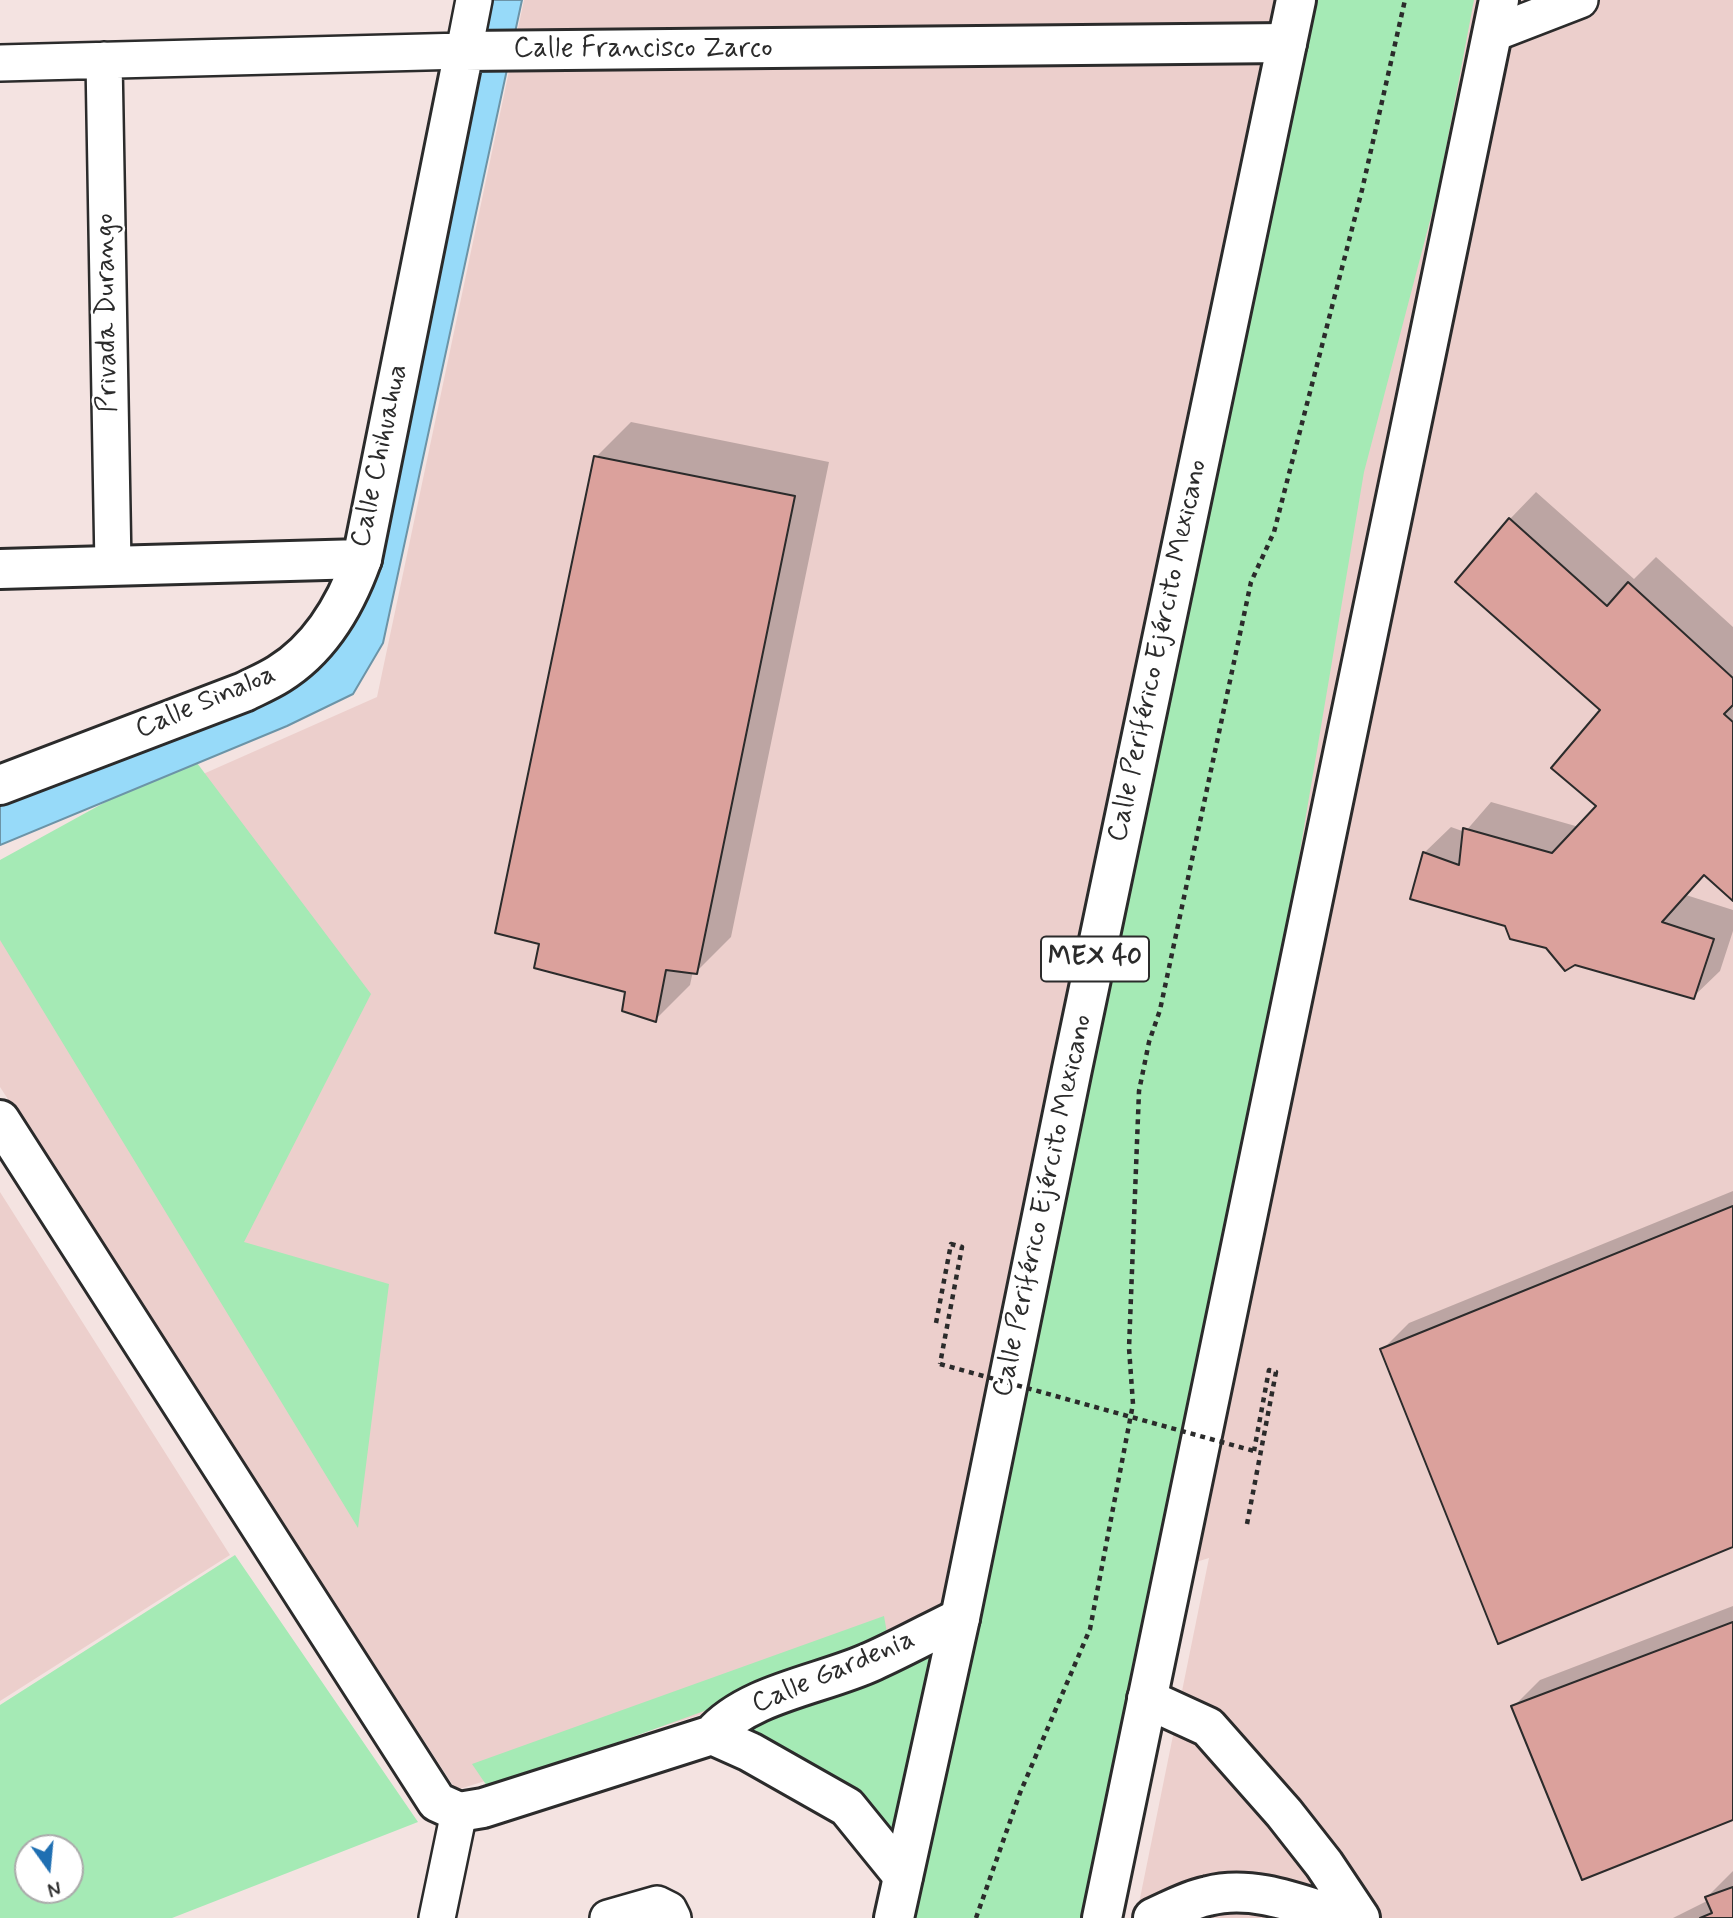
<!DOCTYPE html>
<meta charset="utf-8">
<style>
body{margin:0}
#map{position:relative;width:1733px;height:1918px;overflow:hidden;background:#f4e3e1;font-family:Mynerve,sans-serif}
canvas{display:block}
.north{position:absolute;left:14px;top:1834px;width:70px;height:70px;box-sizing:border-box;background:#fff;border:2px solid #aaa;border-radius:50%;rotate:165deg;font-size:19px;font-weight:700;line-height:28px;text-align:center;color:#2b2b2b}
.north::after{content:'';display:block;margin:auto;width:24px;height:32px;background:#1f6fb2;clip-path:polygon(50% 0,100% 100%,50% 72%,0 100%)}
</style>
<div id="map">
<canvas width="1733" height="1918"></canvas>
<div class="north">N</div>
</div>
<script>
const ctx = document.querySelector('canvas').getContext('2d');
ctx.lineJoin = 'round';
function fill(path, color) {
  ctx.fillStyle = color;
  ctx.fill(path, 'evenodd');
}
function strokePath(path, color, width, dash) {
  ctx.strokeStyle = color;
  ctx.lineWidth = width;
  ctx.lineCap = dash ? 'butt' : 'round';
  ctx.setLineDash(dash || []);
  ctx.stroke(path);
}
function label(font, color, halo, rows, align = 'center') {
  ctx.font = font + ' Mynerve,sans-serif';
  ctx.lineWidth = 5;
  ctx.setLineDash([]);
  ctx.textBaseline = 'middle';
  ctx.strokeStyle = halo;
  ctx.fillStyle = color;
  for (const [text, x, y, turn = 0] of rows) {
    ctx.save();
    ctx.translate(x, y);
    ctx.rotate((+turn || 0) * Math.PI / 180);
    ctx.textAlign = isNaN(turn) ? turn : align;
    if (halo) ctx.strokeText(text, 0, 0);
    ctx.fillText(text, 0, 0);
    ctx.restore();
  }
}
fill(new Path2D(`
 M524,0H1733V1918H1136L1209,1558L456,1790L0,1087V864L377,697Z
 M0,1192L230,1555L0,1701Z`), '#eccfcc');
fill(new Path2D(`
 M1297,0H1474L1438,190L1364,472L1264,1064L1097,1918H888L1006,1372L1131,690L1261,162Z
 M191,755L371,994L244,1242L389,1284L358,1528L0,940V860Z
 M235,1555L418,1822L172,1918H0V1705ZM28,1848H70V1890H28Z
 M884,1616L889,1644L489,1789L472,1764Z
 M933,1646L896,1856L715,1734Z`), '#a5eab5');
const water = new Path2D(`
 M485,0H522L383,643L353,694L287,726L0,845V800L325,650Z`);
fill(water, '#97daf9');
strokePath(water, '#6c94a7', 2);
fill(new Path2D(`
 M631,422L829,462L731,937L696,972L693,971L690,985L655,1020L626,990L541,943L596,457Z
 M1536,492L1634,579L1656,557L1733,627V899L1705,874L1686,895L1733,910V931L1720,971L1693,997L1547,947L1506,924L1424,853L1451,827L1465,832L1491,802L1579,827L1599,806L1602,710L1510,519Z
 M1733,1191V1545L1383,1349L1409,1323Z
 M1733,1606V1818L1513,1707L1540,1680Z
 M1733,1871V1918H1673L1709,1900L1707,1897Z`), '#0003');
const building = new Path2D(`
 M594,456L795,496L697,974L666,970L656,1022L622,1011L625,992L534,968L539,944L495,933Z
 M1509,518L1607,606L1628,582L1733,678V705L1724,714L1733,722V901L1704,875L1662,922L1714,939L1694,999L1575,965L1565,971L1546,948L1510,939L1505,926L1410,899L1423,852L1459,865L1463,828L1552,853L1596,806L1551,768L1600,710L1455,582Z
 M1733,1206V1547L1498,1644L1380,1349Z
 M1733,1622V1820L1582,1880L1511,1706Z
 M1733,1887V1918H1700L1712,1913L1705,1897Z`);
fill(building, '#dba19c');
strokePath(building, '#2b2b2b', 2);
const minor = new Path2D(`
 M1492,34L1580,0
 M104,60L113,566
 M0,63L464,51L474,0
 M437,1918L459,1812
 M608,1918L657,1904L669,1910L673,1918`);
const tertiary = new Path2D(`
 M0,785L244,692C256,686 268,681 279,674C321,648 346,604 362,559
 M0,1120L437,1802L459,1812L483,1808L712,1735C748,1693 824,1684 873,1661C902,1648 931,1632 960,1618
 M1147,1699L1208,1727L1284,1813L1324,1864L1360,1918
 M712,1735L750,1752L847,1807L903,1876
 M1153,1918C1170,1910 1189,1900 1208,1896C1253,1884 1301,1905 1344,1918`);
const primary = new Path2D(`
 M0,569L362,559L464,51L1287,43`);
const trunk = new Path2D(`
 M894,1918L960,1618L1072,1069L1296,0
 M1102,1918L1499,0`);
strokePath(minor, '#2b2b2b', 40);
strokePath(tertiary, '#2b2b2b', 44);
strokePath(primary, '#2b2b2b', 44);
strokePath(trunk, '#2b2b2b', 44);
strokePath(new Path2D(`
 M936,1323L951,1244L962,1247L940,1364
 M1247,1524L1276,1372L1269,1370L1254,1451
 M976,1918L1020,1793L1090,1629L1133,1404L1129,1348L1139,1091L1149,1042L1160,1010L1251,582L1274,532L1362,190L1405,0`), '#2b2b2b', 4.5, [5, 5]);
strokePath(minor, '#fff', 35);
strokePath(tertiary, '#fff', 38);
strokePath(primary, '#fff', 38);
strokePath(trunk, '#fff', 38);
strokePath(new Path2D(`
 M940,1364L1254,1451`), '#2b2b2b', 4.5, [5, 5]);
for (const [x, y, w] of [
 [1095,959,108]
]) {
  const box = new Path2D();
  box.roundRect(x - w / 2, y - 22.5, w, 45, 5);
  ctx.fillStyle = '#fff';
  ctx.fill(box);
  strokePath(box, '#2b2b2b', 2);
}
label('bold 26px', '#2b2b2b', null, [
 ["MEX 40",1095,959]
]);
label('28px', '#2b2b2b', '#fff', [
 ["Calle Francisco Zarco",643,50],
 ["Privada Durango",108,313,-91],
 ["Calle Chihuahua",381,456,-78],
 ["Calle Periférico Ejército Mexicano",1159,651,-78],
 ["Calle Sinaloa",206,703,-23],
 ["Calle Periférico Ejército Mexicano",1044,1206,-78],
 ["Calle Gardenia",834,1673,-23]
]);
</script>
